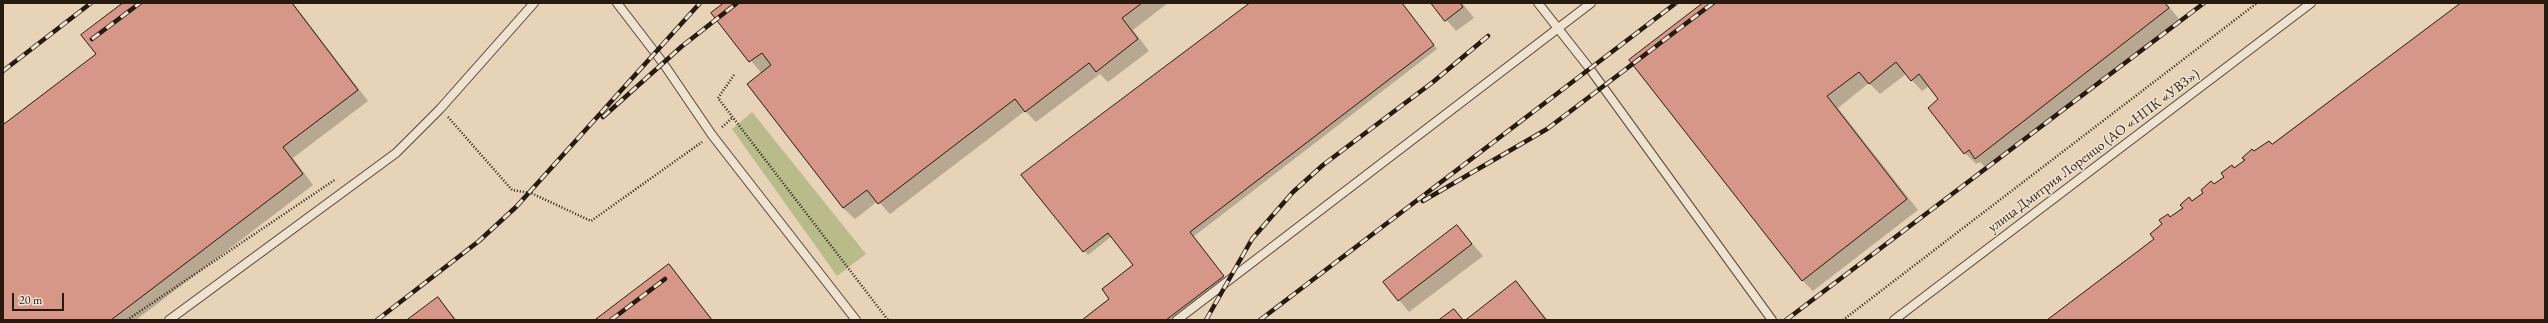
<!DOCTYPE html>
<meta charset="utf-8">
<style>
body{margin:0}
#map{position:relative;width:2548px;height:323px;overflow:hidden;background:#e7d3b7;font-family:"EB Garamond",serif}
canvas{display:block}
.frame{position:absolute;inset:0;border:4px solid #271a0f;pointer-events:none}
.scale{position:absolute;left:12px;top:293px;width:52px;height:18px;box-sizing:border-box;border:2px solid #271a0f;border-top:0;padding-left:5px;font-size:12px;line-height:14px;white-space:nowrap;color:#271a0f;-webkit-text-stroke:3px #efe2d0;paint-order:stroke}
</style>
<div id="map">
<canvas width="2548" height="323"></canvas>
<div class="frame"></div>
<div class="scale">20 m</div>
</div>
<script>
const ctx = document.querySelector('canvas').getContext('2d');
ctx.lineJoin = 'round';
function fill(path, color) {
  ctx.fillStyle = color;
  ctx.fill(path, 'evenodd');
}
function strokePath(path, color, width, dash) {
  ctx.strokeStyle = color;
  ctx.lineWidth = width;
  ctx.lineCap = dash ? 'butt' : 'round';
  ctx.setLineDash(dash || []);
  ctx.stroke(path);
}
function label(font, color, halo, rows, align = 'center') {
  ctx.font = font + ' "EB Garamond",serif';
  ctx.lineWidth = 3;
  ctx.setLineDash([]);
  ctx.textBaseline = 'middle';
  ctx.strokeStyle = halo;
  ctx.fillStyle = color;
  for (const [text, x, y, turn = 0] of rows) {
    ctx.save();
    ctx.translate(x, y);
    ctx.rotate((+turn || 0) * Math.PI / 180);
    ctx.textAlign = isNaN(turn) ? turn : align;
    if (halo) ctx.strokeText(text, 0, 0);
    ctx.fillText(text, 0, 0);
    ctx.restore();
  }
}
fill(new Path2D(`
 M752,112L866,254L837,276L732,129Z`), '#babb8b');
fill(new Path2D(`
 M125,3H293L368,101L293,158L313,185L136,320H3V120L6,124L97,54Z
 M726,3H1168L1133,30L1149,51L1108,82L1100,74L1036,122L1025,111L890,214L878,201L855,219L843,208L748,84L762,74L712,13Z
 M1252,3H1402L1437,49L1193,237L1227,280L1175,320H1083L1111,299L1134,265L1112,236L1088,255L1084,251Z
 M1432,3H1462L1474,18L1456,31Z
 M1704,3H2166L2179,19L1987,169L1980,162L1976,164L1965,153L1929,108L1940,99L1929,86L1922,91L1906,74L1880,94L1869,83L1838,108L1918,210L1813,291L1802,280Z
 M1457,226L1483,256L1409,312L1384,282Z
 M668,265L713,320H597Z
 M1516,282L1548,320H1468Z
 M438,298L457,320H409Z`), '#0003');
const building = new Path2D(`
 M123,3H292L358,90L283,147L303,174L111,320H3V122L4,124L96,54L81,35Z
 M724,3H1142L1122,18L1138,39L1096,72L1089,63L1025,112L1015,99L878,204L867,190L843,208L747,84L771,65L762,53L749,62L711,13Z
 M1250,3H1402L1434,45L1190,232L1224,276L1166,320H1082L1109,299L1102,289L1133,265L1108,233L1083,252L1021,175Z
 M1431,3H1460L1463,7L1445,21Z
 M1703,3H2165L2169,8L1975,159L1969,150L1964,154L1928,108L1938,99L1919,74L1911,81L1896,62L1869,84L1859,72L1827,96L1907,199L1802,281L1629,60Z
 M2461,3H2545V320H2047L2154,239L2150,234L2162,224L2159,220L2168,214L2170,217L2183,208L2180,205L2189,197L2192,201L2203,193L2201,190L2211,181L2214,184L2224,177L2221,173L2232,165L2234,168L2245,160L2242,158L2252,149L2254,151L2269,141L2272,144Z
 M1457,225L1472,244L1398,301L1383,282Z
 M669,264L712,320H595Z
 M1516,281L1546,320H1466Z
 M438,297L455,320H407Z
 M1454,309L1463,320H1439Z`);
fill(building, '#d69688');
strokePath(building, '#271a0f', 1);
const lane = new Path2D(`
 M617,3L663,63L712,135L856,320
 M1538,3L1590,69L1772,320
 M169,320L396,153L440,109L534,3
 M1177,320L1591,3
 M1894,320L2311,3`);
strokePath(lane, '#574839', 10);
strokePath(new Path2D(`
 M734,75L718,98L888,320
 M448,117L512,190L531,193L591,221L702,142
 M722,127L732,118
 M127,320L336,179
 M1843,320L2257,3`), '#271a0f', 2.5, [1, 2]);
strokePath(lane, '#efe2d0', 8);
const rail = new Path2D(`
 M92,39L140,3
 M3,71L91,3
 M603,117L681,47L737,3
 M1423,201L1547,129L1713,3
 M377,320L479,241L516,207L700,3
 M611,320L665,279
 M1206,320L1252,239L1293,192L1323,165L1433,82L1488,36
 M1260,320L1676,3
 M1786,320L2204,3`);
strokePath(rail, '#271a0f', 4.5);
strokePath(rail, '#efe2d0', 3, [9]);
label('14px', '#271a0f', '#efe2d0', [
 ["улица Дмитрия Лоренцо (АО «НПК «УВЗ»)",2094,151,-37]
]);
</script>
